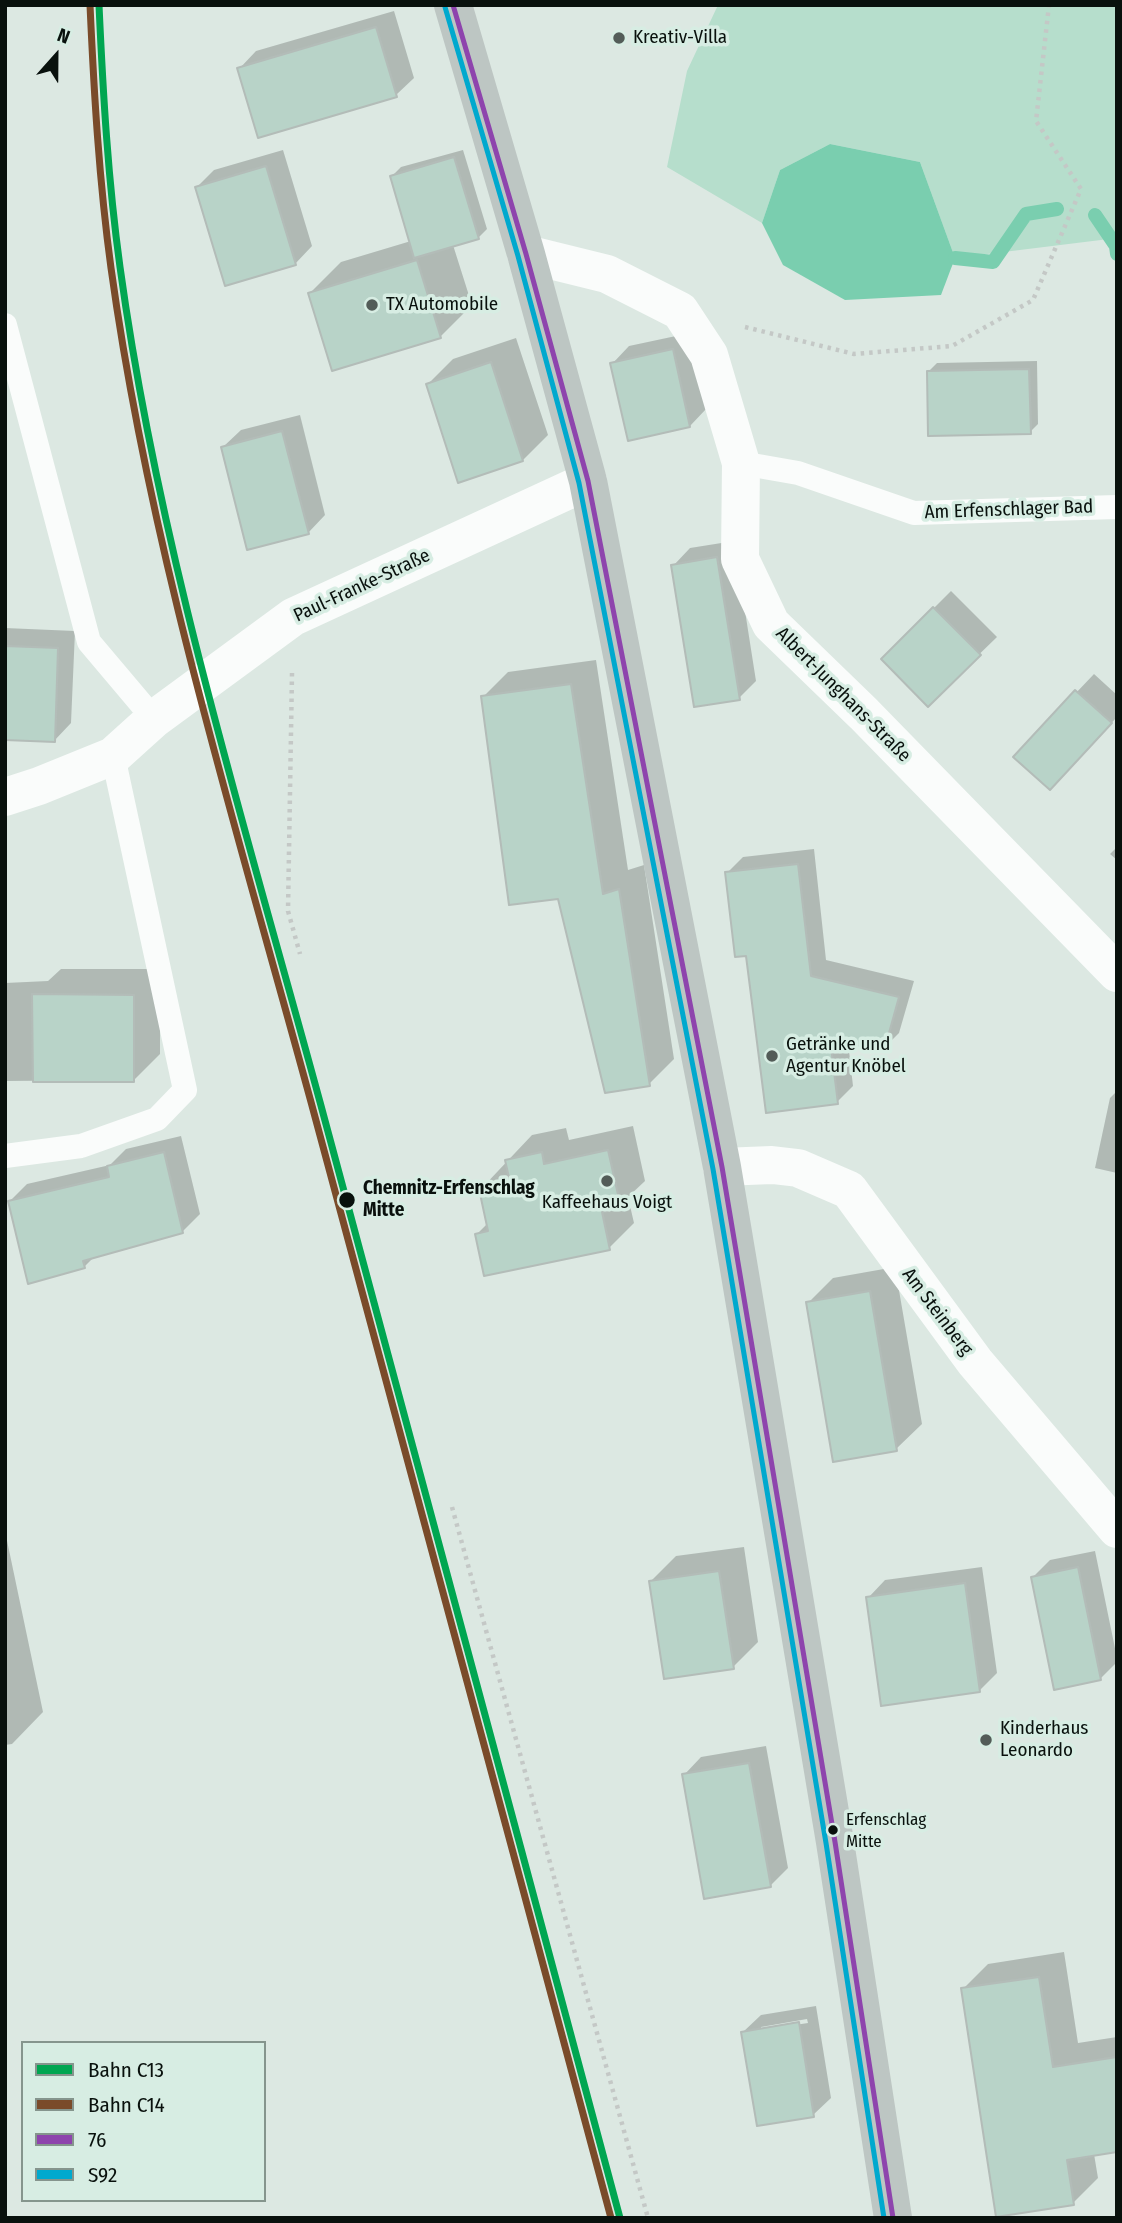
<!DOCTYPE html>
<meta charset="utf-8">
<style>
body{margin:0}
#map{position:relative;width:1122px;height:2223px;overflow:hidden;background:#dce8e2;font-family:"Fira Sans Condensed",sans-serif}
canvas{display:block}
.frame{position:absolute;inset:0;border:7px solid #09110d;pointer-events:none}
.legend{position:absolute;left:21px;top:2041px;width:245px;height:161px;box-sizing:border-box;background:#d7ede3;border:2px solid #85958d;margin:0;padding:9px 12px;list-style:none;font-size:21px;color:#09110d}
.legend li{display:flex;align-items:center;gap:14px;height:35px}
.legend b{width:35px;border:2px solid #85958d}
.north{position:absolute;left:21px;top:21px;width:70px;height:70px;-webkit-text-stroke:5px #d7ede3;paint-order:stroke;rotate:21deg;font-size:19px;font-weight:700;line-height:28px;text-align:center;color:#09110d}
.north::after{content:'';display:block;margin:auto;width:24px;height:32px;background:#09110d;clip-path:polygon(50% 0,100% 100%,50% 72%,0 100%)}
</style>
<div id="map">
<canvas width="1122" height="2223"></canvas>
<div class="frame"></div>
<ul class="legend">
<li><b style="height:9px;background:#00a651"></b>Bahn C13</li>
<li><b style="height:9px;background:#7a4b2a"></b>Bahn C14</li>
<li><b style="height:9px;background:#8e44ad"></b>76</li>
<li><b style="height:9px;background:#00a9ce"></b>S92</li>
</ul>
<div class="north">N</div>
</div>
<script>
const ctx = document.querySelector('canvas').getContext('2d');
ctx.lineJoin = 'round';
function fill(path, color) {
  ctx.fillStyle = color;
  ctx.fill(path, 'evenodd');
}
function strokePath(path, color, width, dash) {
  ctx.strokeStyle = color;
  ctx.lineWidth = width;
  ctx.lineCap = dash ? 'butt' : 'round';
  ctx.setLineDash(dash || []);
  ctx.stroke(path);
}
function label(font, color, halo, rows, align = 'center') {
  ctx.font = font + ' "Fira Sans Condensed",sans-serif';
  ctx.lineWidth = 7;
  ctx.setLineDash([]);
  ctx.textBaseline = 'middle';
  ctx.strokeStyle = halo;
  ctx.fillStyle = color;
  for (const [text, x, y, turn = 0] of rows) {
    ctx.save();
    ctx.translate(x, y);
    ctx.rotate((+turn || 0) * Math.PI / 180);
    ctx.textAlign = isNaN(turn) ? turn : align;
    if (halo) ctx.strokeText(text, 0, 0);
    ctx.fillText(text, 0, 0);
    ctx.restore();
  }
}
fill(new Path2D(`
 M718,5H1117V238L955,258L920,162L830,144L780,170L762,223L667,167L687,71Z`), '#b6decc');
fill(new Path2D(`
 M830,144L920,162L955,258L941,295L845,300L783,265L762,223L780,170Z`), '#7aceaf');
fill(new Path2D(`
 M394,11L414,78L396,95L239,69L256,51Z
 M283,150L312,246L295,264L197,187L214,170Z
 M463,150L487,229L478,238L453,245L472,305L440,337L310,293L341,262L411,241L392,176L401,167Z
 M690,333L707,408L690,426L612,364L629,346Z
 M516,338L548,435L523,460L428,384L453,359Z
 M1037,361L1038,424L1030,432L929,371L937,363Z
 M300,415L325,515L308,533L223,447L241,430Z
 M734,541L756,681L739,698L673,566L690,548Z
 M951,591L997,637L928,704L883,659Z
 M5,628L75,631L71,723L54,741L5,739Z
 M596,660L628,870L644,865L674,1059L649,1084L483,697L508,672Z
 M1094,674L1117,695V717L1067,770L1016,756Z
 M1117,847V860L1110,854Z
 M814,849L826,960L914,981L899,1033L883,1049L848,1042L853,1086L837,1102L748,954L727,873L743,857Z
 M61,969H160V1054L134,1080L5,1081V983L48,981Z
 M1117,1091V1173L1095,1168L1110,1098Z
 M633,1126L645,1181L628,1197L634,1223L609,1248L477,1234L488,1223L481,1189L532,1135L566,1128L569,1140Z
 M181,1136L200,1214L182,1232L95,1256L84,1267L10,1201L27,1184L110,1165L126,1149Z
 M895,1267L922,1424L896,1449L808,1303L833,1278Z
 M5,1531L43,1712L12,1744L5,1745Z
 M744,1547L758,1642L733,1667L651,1581L676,1556Z
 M1095,1551L1117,1658V1662L1100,1679L1032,1578L1050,1560Z
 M982,1567L997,1673L979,1691L868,1598L885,1580Z
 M766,1746L788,1868L770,1886L684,1775L701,1757Z
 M1064,1952L1078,2043L1117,2037V2150L1094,2154L1098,2178L1073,2203L963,1989L988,1964Z
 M816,2006L831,2098L813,2115L743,2032L761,2015ZM807,2019L808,2023L761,2030V2027Z`), '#0003');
strokePath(new Path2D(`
 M1095,215L1116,246L1117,254
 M955,258L993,262L1026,214L1057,209`), '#7aceaf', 14);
const building = new Path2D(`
 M376,27L397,97L258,138L237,68Z
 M454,157L479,239L414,258L390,176Z
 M266,166L296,265L225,286L195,187Z
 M417,260L441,338L332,371L308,293Z
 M673,349L690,427L628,441L610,363Z
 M491,362L523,461L458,483L426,384Z
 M1029,369L1031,434L928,436L927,371Z
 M282,431L309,534L247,550L221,447Z
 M717,557L740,700L694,707L671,565Z
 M933,607L981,655L928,707L881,659Z
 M5,646L58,648L55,742L5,740Z
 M571,684L603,894L619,889L650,1086L605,1093L558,899L509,905L481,696Z
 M1075,690L1112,723L1050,790L1013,757Z
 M798,864L811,976L899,997L884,1051L830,1039L838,1104L766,1113L746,956L735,957L725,872Z
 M32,994L134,995V1082H33Z
 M608,1150L621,1208L602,1212L610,1250L484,1276L475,1234L488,1231L479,1189L510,1182L505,1160L542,1152L544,1164Z
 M164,1152L183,1233L83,1261L85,1268L28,1284L8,1201L109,1177L107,1166Z
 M870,1291L897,1451L833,1462L806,1302Z
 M1078,1567L1101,1680L1054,1690L1031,1577Z
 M719,1571L734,1669L664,1679L649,1581Z
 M965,1583L980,1692L881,1706L866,1597Z
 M749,1763L771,1887L704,1899L682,1774Z
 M1039,1977L1053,2067L1117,2057V2152L1067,2160L1074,2205L996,2217L961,1988Z
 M799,2022L814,2117L757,2126L741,2032Z`);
fill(building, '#b8d3c8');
strokePath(building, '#b3bcb8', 2);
strokePath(new Path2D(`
 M745,327L854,354L952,346L1033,300L1081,189L1036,121L1049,5
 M292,673L288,911L300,954
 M452,1507L648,2218`), '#c4c8c6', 4.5, [3.5, 5]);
strokePath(new Path2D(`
 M5,325L89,642L154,719
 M741,463L798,473L914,513L1117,507
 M5,1156L81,1146L157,1119L185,1090L113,756`), '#fafcfb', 24);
strokePath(new Path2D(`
 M526,254L607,274L680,311L709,355L741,463L740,559L771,624L864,714L1117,973
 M5,797L39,786L113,756L154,719L293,617L588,481
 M722,1167L772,1165L798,1168L849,1190L975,1362L1117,1529`), '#fafcfb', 38);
strokePath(new Path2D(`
 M453,5L526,254L588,481L722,1167L835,1842L893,2218`), '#bdc6c3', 38);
strokePath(new Path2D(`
 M453,5L526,254L588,481L722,1167L835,1842L893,2218`), '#8e44ad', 5);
strokePath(new Path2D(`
 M445,7L518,256L579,483L713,1169L826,1843L884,2218`), '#00a9ce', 5);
strokePath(new Path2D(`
 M99,5C103,93 108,180 120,267C159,551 245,826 320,1102C421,1473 520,1846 620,2218`), '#00a651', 7);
strokePath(new Path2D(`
 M90,5C94,93 99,180 111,268C150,551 236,826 311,1102C412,1473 511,1846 611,2218`), '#7a4b2a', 7);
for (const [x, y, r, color] of [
 [619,38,7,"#535c58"],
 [372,305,7,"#535c58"],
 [772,1056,7,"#535c58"],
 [607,1181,7,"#535c58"],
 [347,1200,9,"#09110d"],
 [986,1740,7,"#535c58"],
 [833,1830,6,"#09110d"]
]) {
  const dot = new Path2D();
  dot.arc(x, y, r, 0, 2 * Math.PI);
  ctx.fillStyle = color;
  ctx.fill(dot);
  strokePath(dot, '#d7ede3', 2.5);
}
label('17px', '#09110d', '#d7ede3', [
 ["Erfenschlag",846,1820],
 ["Mitte",846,1842]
], 'left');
label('19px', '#09110d', '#d7ede3', [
 ["Kreativ-Villa",633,38],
 ["TX Automobile",386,305],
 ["Getränke und",786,1045],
 ["Agentur Knöbel",786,1067],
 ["Kaffeehaus Voigt",607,1203,"center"],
 ["Kinderhaus",1000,1729],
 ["Leonardo",1000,1751]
], 'left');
label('19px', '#09110d', '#d7ede3', [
 ["Am Erfenschlager Bad",1009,510,-2],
 ["Paul-Franke-Straße",362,586,-25],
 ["Albert-Junghans-Straße",843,695,45],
 ["Am Steinberg",937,1312,53]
]);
label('bold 19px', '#09110d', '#d7ede3', [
 ["Chemnitz-Erfenschlag",363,1189],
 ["Mitte",363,1211]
], 'left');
</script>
